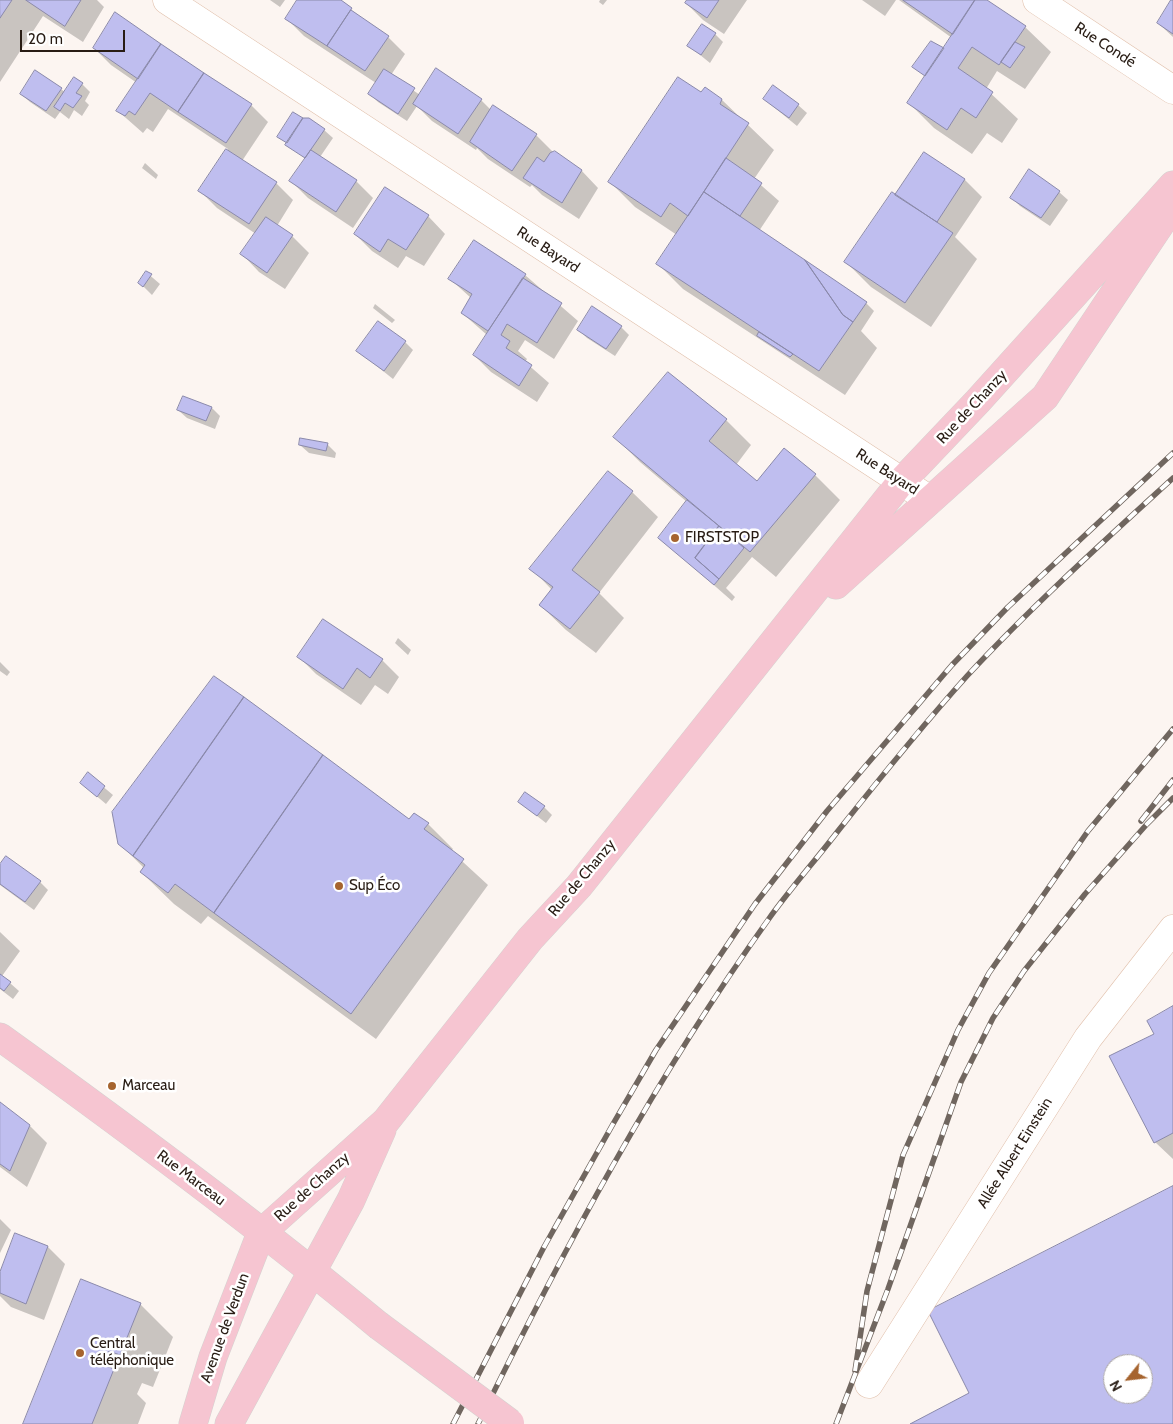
<!DOCTYPE html>
<meta charset="utf-8">
<style>
body{margin:0}
#map{position:relative;width:1173px;height:1424px;overflow:hidden;background:#fcf5f1;font-family:Cabin,sans-serif}
canvas{display:block}
.north{position:absolute;left:1103px;top:1354px;width:50px;height:50px;box-sizing:border-box;background:#fff;border:1px solid #a9a4a1;border-radius:50%;rotate:241deg;font-size:14px;font-weight:700;line-height:20px;text-align:center;color:#281c14}
.north::after{content:'';display:block;margin:auto;width:18px;height:22px;background:#a6642f;clip-path:polygon(50% 0,100% 100%,50% 72%,0 100%)}
.scale{position:absolute;left:20px;top:30px;width:105px;height:22px;box-sizing:border-box;border:2px solid #281c14;border-top:0;padding-left:6px;font-size:15px;line-height:18px;white-space:nowrap;color:#281c14;-webkit-text-stroke:4px #fff;paint-order:stroke}
</style>
<div id="map">
<canvas width="1173" height="1424"></canvas>
<div class="north">N</div>
<div class="scale">20 m</div>
</div>
<script>
const ctx = document.querySelector('canvas').getContext('2d');
ctx.lineJoin = 'round';
function fill(path, color) {
  ctx.fillStyle = color;
  ctx.fill(path, 'evenodd');
}
function strokePath(path, color, width, dash) {
  ctx.strokeStyle = color;
  ctx.lineWidth = width;
  ctx.lineCap = dash ? 'butt' : 'round';
  ctx.setLineDash(dash || []);
  ctx.stroke(path);
}
function label(font, color, halo, rows, align = 'center') {
  ctx.font = font + ' Cabin,sans-serif';
  ctx.lineWidth = 5;
  ctx.setLineDash([]);
  ctx.textBaseline = 'middle';
  ctx.strokeStyle = halo;
  ctx.fillStyle = color;
  for (const [text, x, y, turn = 0] of rows) {
    ctx.save();
    ctx.translate(x, y);
    ctx.rotate((+turn || 0) * Math.PI / 180);
    ctx.textAlign = isNaN(turn) ? turn : align;
    if (halo) ctx.strokeText(text, 0, 0);
    ctx.fillText(text, 0, 0);
    ctx.restore();
  }
}
fill(new Path2D(`
 M0,0H97L104,7L83,42L43,16L0,82Z
 M270,0H285L280,7Z
 M298,0H337L388,37L405,54L391,75L420,95L481,100L491,110L494,107L536,135L554,153L581,170L598,188L579,219L542,195L532,185L530,187L488,159L477,148L476,150L432,121L417,106L407,121L378,102L370,94L376,83L304,36L287,19Z
 M600,0H599H607L603,5L599,2Z
 M688,0H747L724,34L703,20L686,3Z
 M862,0H896L885,16Z
 M899,0H984L1025,27L1051,52L1025,89L997,71L986,89L1018,119L1002,143L987,133L972,154L934,128L909,103L930,80L914,66L944,49L952,38Z
 M1173,0V37L1158,23Z
 M116,14L251,105L268,122L242,161L276,183L293,200L277,226L292,236L309,253L285,289L259,272L242,254L256,234L217,208L200,191L228,149L168,109L153,132L147,128L143,133L118,111L137,83L111,65L94,48Z
 M715,34L723,42L710,63L689,46Z
 M36,72L65,92L82,84L90,92L85,101L89,105L82,116L74,110L69,119L60,112L55,119L30,102L21,94Z
 M701,94L721,99L774,150L754,179L779,201L759,231L866,303L874,311L861,331L877,348L845,395L683,289L658,264L677,235L635,207L609,181Z
 M764,99L798,105L807,113L797,126Z
 M324,130L333,138L320,157L356,181L373,198L353,228L308,198L291,181L306,159L279,137Z
 M924,154L965,180L982,197L955,237L977,259L931,327L871,287L846,262Z
 M145,163L158,175L156,179L142,168Z
 M1059,192L1068,200L1050,226L1020,206L1011,197Z
 M428,216L445,234L424,266L406,256L398,268L372,251L355,234Z
 M146,272L160,284L152,295L140,283Z
 M525,275L578,321L554,359L525,340L518,351L527,359L525,362L549,383L537,402L491,372L474,355L487,335L462,313L471,298L450,279Z
 M375,304L395,320L392,323L373,308Z
 M621,327L629,335L615,356L587,338L578,329Z
 M405,342L413,350L393,379L358,351Z
 M183,398L212,408L220,416L215,429L187,418L178,410Z
 M726,420L751,445L736,465L758,482L815,475L840,500L776,577L752,557L726,588L735,597L732,601L660,538L687,502L640,462L615,437Z
 M301,439L328,445L336,453L335,458L309,453L300,445Z
 M632,492L658,517L599,593L624,618L596,653L566,630L540,605L552,590L531,568Z
 M323,621L382,660L399,677L388,694L375,685L361,705L316,674L299,657Z
 M398,638L411,650L408,655L395,643Z
 M0,662L10,672L7,676L0,671Z
 M88,774L113,795L106,804L81,783Z
 M519,802L544,807L552,815L546,823Z
 M410,820L428,824L453,849L451,851L488,885L376,1039L208,916L201,924L174,904L141,872L144,868L119,843Z
 M0,866L40,882L48,890L34,910L0,885Z
 M0,932L20,951L2,976L19,991L13,999L0,989Z
 M1173,1008V1159L1155,1142V1034Z
 M0,1104L30,1126L47,1143L27,1187L0,1167Z
 M0,1219L11,1230L0,1253Z
 M16,1234L48,1247L65,1264L44,1320L11,1307L0,1296V1275Z
 M140,1304L173,1337L153,1387L142,1383L137,1394L146,1403L138,1424H24Z`), '#0003');
const building = new Path2D(`
 M0,0H12L0,18Z
 M26,0H81L65,26Z
 M297,0H341L352,8L327,46L285,19Z
 M687,0H719L707,18L685,3Z
 M903,0H975L953,34Z
 M975,0H987L1026,26L999,65L972,47L958,68L993,92L976,118L961,108L947,130L907,103Z
 M1171,0H1173V34L1157,23Z
 M351,10L389,36L365,71L327,46Z
 M115,12L161,44L138,79L93,48Z
 M702,24L716,33L701,55L687,46Z
 M931,41L944,48L925,76L912,67Z
 M1015,42L1025,47L1010,68L1001,62Z
 M161,44L204,73L178,112L150,93L135,115L129,111L125,116L116,111Z
 M436,68L482,99L458,134L413,104Z
 M384,69L415,88L398,114L368,94Z
 M35,70L62,88L46,111L20,94Z
 M204,73L252,104L226,143L178,112Z
 M74,77L83,83L76,93L82,96L73,108L65,103L60,111L54,107Z
 M678,77L701,92L705,87L722,99L720,104L749,123L688,216L670,203L661,217L608,182Z
 M773,85L799,104L789,118L763,99Z
 M493,105L537,134L512,171L470,142Z
 M293,112L303,118L287,143L277,137Z
 M303,118H309L325,129L305,158L285,145Z
 M226,149L277,182L249,224L198,191Z
 M311,150L357,180L336,212L289,181Z
 M555,151L582,170L562,203L523,178L537,157L544,162L550,153Z
 M924,152L965,179L937,222L895,195Z
 M726,158L762,183L740,216L704,192Z
 M1029,169L1060,191L1041,218L1010,198Z
 M385,187L429,215L406,250L388,239L380,252L354,234Z
 M704,192L805,260L843,315L853,322L819,371L656,264Z
 M892,192L953,233L905,303L844,262Z
 M266,217L293,235L267,273L240,254Z
 M474,240L526,274L488,331L461,313L472,294L448,279Z
 M805,260L867,302L853,322L843,315Z
 M146,271L152,274L143,287L138,283Z
 M523,278L562,303L537,343L507,324L501,335L510,341L506,348L532,365L519,386L473,355Z
 M592,306L622,326L606,349L577,330Z
 M378,321L406,341L384,371L356,351Z
 M759,332L793,354L790,357L757,336Z
 M668,372L727,419L709,441L757,481L784,448L816,474L750,552L613,437Z
 M183,396L212,407L206,421L177,410Z
 M300,438L328,443L326,451L299,445Z
 M608,471L633,491L572,570L600,592L570,629L539,605L553,587L529,569Z
 M687,500L719,526L695,558L719,579L714,585L658,538Z
 M719,526L744,548L719,579L695,558Z
 M323,619L383,659L370,678L357,668L343,689L297,657Z
 M214,676L244,697L133,856L118,844L112,812Z
 M244,697L323,755L214,913L175,884L168,893L140,872L145,865L133,856Z
 M323,755L409,819L414,813L429,823L424,829L464,859L351,1014L214,913Z
 M88,772L105,786L97,797L80,783Z
 M525,792L545,806L537,816L518,802Z
 M6,856L41,881L25,902L0,884V864Z
 M0,974L11,982L4,991L0,988Z
 M1173,1006V1133L1154,1143L1109,1056L1154,1034L1147,1021Z
 M0,1102L30,1125L10,1171L0,1164Z
 M1173,1186V1424H910L969,1393L928,1311ZM1113,1364H1143V1394H1113Z
 M15,1233L48,1246L26,1304L0,1293V1272Z
 M81,1279L141,1303L120,1355L109,1351L104,1365L114,1369L92,1424H23Z`);
fill(building, '#bfbeef');
strokePath(building, '#8a89aa', 1);
const minor = new Path2D(`
 M167,0L930,500
 M1037,0L1173,90
 M869,1384L1088,1038L1173,929`);
const major = new Path2D(`
 M836,585L1045,397L1172,207
 M0,1037C128,1129 256,1224 378,1325
 M193,1424L213,1357L261,1233L386,1121L530,939L579,886L901,482L978,401L1173,185
 M229,1424L351,1200L382,1130`);
strokePath(minor, '#e0bfaa', 29);
strokePath(major, '#d4d2d0', 29);
strokePath(minor, '#fff', 28);
strokePath(major, '#f6c5d1', 28);
const rail = new Path2D(`
 M1141,821L1173,780
 M855,1371L867,1291L903,1155L958,1030L989,973L1088,831L1173,729
 M453,1424L544,1247L613,1124L656,1050L755,904L827,811L952,665L1008,607L1173,453
 M478,1424C563,1250 655,1078 768,920C790,889 815,861 838,831C880,778 922,726 967,676C1032,606 1103,542 1173,478
 M836,1424L888,1289L961,1082L993,1018L1024,971L1085,894L1147,824L1173,798`);
strokePath(rail, '#70665f', 5.5);
strokePath(rail, '#fff', 4, [11]);
const majorBridge = new Path2D(`
 M378,1325L510,1423`);
strokePath(majorBridge, '#d4d2d0', 29, []);
strokePath(majorBridge, '#f6c5d1', 28);
for (const [x, y, r, color] of [
 [675,538,5,"#a6642f"],
 [339,886,5,"#a6642f"],
 [112,1086,5,"#a6642f"],
 [80,1353,5,"#a6642f"]
]) {
  const dot = new Path2D();
  dot.arc(x, y, r, 0, 2 * Math.PI);
  ctx.fillStyle = color;
  ctx.fill(dot);
  strokePath(dot, '#fff', 2);
}
label('15px', '#281c14', '#fff', [
 ["Rue Condé",1105,45,33],
 ["Rue Bayard",548,250,33],
 ["Rue de Chanzy",972,407,-47],
 ["Rue Bayard",887,472,33],
 ["Rue de Chanzy",582,878,-50],
 ["Allée Albert Einstein",1015,1153,-58],
 ["Rue Marceau",191,1178,37],
 ["Rue de Chanzy",312,1187,-42],
 ["Avenue de Verdun",225,1328,-70]
]);
label('15px', '#281c14', '#fff', [
 ["FIRSTSTOP",685,538],
 ["Sup Éco",349,886],
 ["Marceau",122,1086],
 ["Central",90,1344],
 ["téléphonique",90,1361]
], 'left');
</script>
